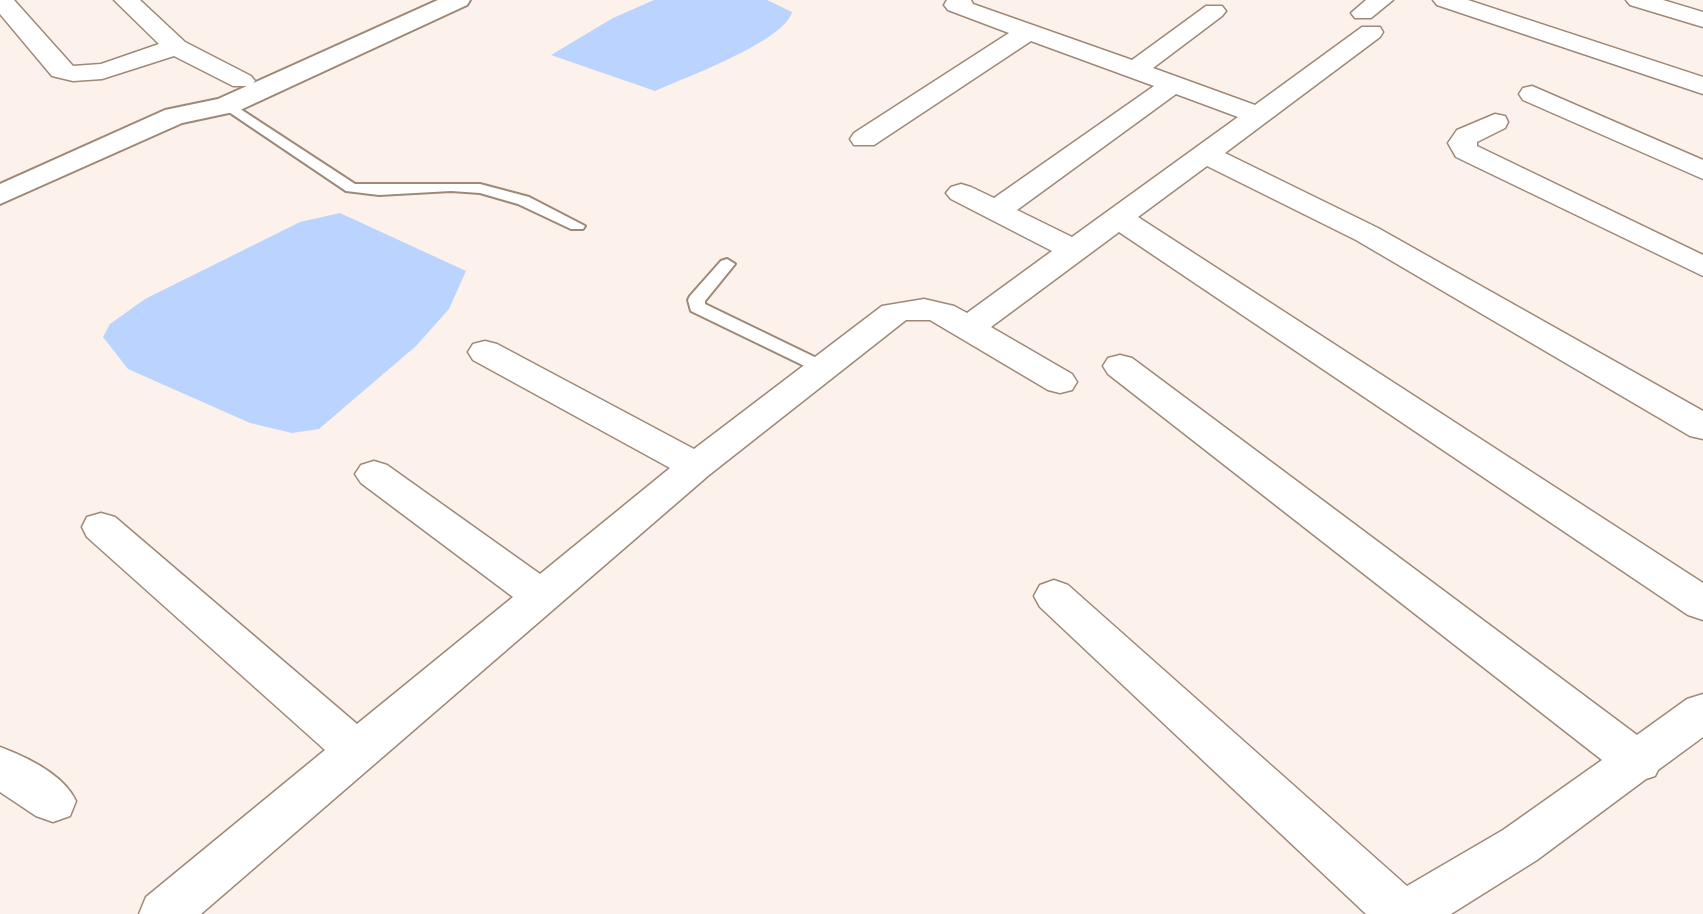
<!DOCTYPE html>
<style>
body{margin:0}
canvas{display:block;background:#fcf2eb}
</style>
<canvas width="1703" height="914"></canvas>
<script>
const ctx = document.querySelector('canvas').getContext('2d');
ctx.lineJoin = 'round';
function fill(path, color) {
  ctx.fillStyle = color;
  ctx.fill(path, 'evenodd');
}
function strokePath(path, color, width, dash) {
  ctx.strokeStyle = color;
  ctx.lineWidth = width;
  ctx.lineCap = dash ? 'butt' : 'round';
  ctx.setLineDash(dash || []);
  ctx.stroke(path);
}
fill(new Path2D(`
 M654,0H767L792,12C785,41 684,78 655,91L551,55L613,18Z
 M340,213L466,271L449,309L416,346L319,429L292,433L250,423L128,369L103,337L110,324L145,299L300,222Z`), '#bbd3ff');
const service = new Path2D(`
 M228,101L355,184H480L529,197L585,226L583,229H571L518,204L480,193L451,191L379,195L346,191L223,108V102Z
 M727,259L735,264L705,301V304L829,364L832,368L829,372H817L691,311L688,300L690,296L721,261Z`);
const minor = new Path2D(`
 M0,0H14L73,66L101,64L159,44L114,0H140L185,42L251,76L255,81L251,86H233L174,56L102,79L73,81L52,76L0,14Z
 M947,0H971L973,4L1132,60L1206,6H1222L1226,11L1222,16L1153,68L1255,105L1362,27H1380L1383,32L1380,37L1225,153L1378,228L1703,411V439L1690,436L1356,240L1207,166L1138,217L1703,583V620L1688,615L1119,232L991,327L1072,374L1077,382L1072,390L1060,393L1048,390L930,320H906L709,475L201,914H139L146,897L325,750L87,537L82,527L87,517L101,513L115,517L357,724L513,597L361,483L355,474L361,465L374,461L387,465L540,574L670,468L473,360L468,352L473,344L485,341L497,344L694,449L882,306L924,299L954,306L967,313L1052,251L951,199L946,193L951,187L961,184L971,187L994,198L1154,86L1031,41L874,145H854L850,139L854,133L1009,33L948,10L944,5ZM1176,94L1238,117L1072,237L1017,210Z
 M1366,0H1393L1371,18H1355L1351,13Z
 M1433,0H1468L1703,77V94L1437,5Z
 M1626,0H1663L1703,12V27L1630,5Z
 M1532,86L1703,160V179L1523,100L1519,94L1523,88Z
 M1495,114L1505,116L1508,122L1505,128L1477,142V146L1703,255V276L1456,157L1448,143L1457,130Z
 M1120,355L1132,358L1637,735L1687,699L1703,694V737L1658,770L1655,776L1646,779L1537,860L1451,914H1366L1040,607L1034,596L1040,585L1054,580L1068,585L1407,886L1503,830L1602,760L1108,374L1103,366L1108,358Z
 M0,747C27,757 64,775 76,801L70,816L53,822L36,816L0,792Z`);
const trunk = new Path2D(`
 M438,0H470L467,5L238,111L182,123L0,204V184L165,110L218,99Z`);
strokePath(service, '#9e8979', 4);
strokePath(minor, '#9e8979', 3);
strokePath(trunk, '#9e8979', 4);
fill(service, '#fff');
fill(minor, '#fff');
fill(trunk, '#fff');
</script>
